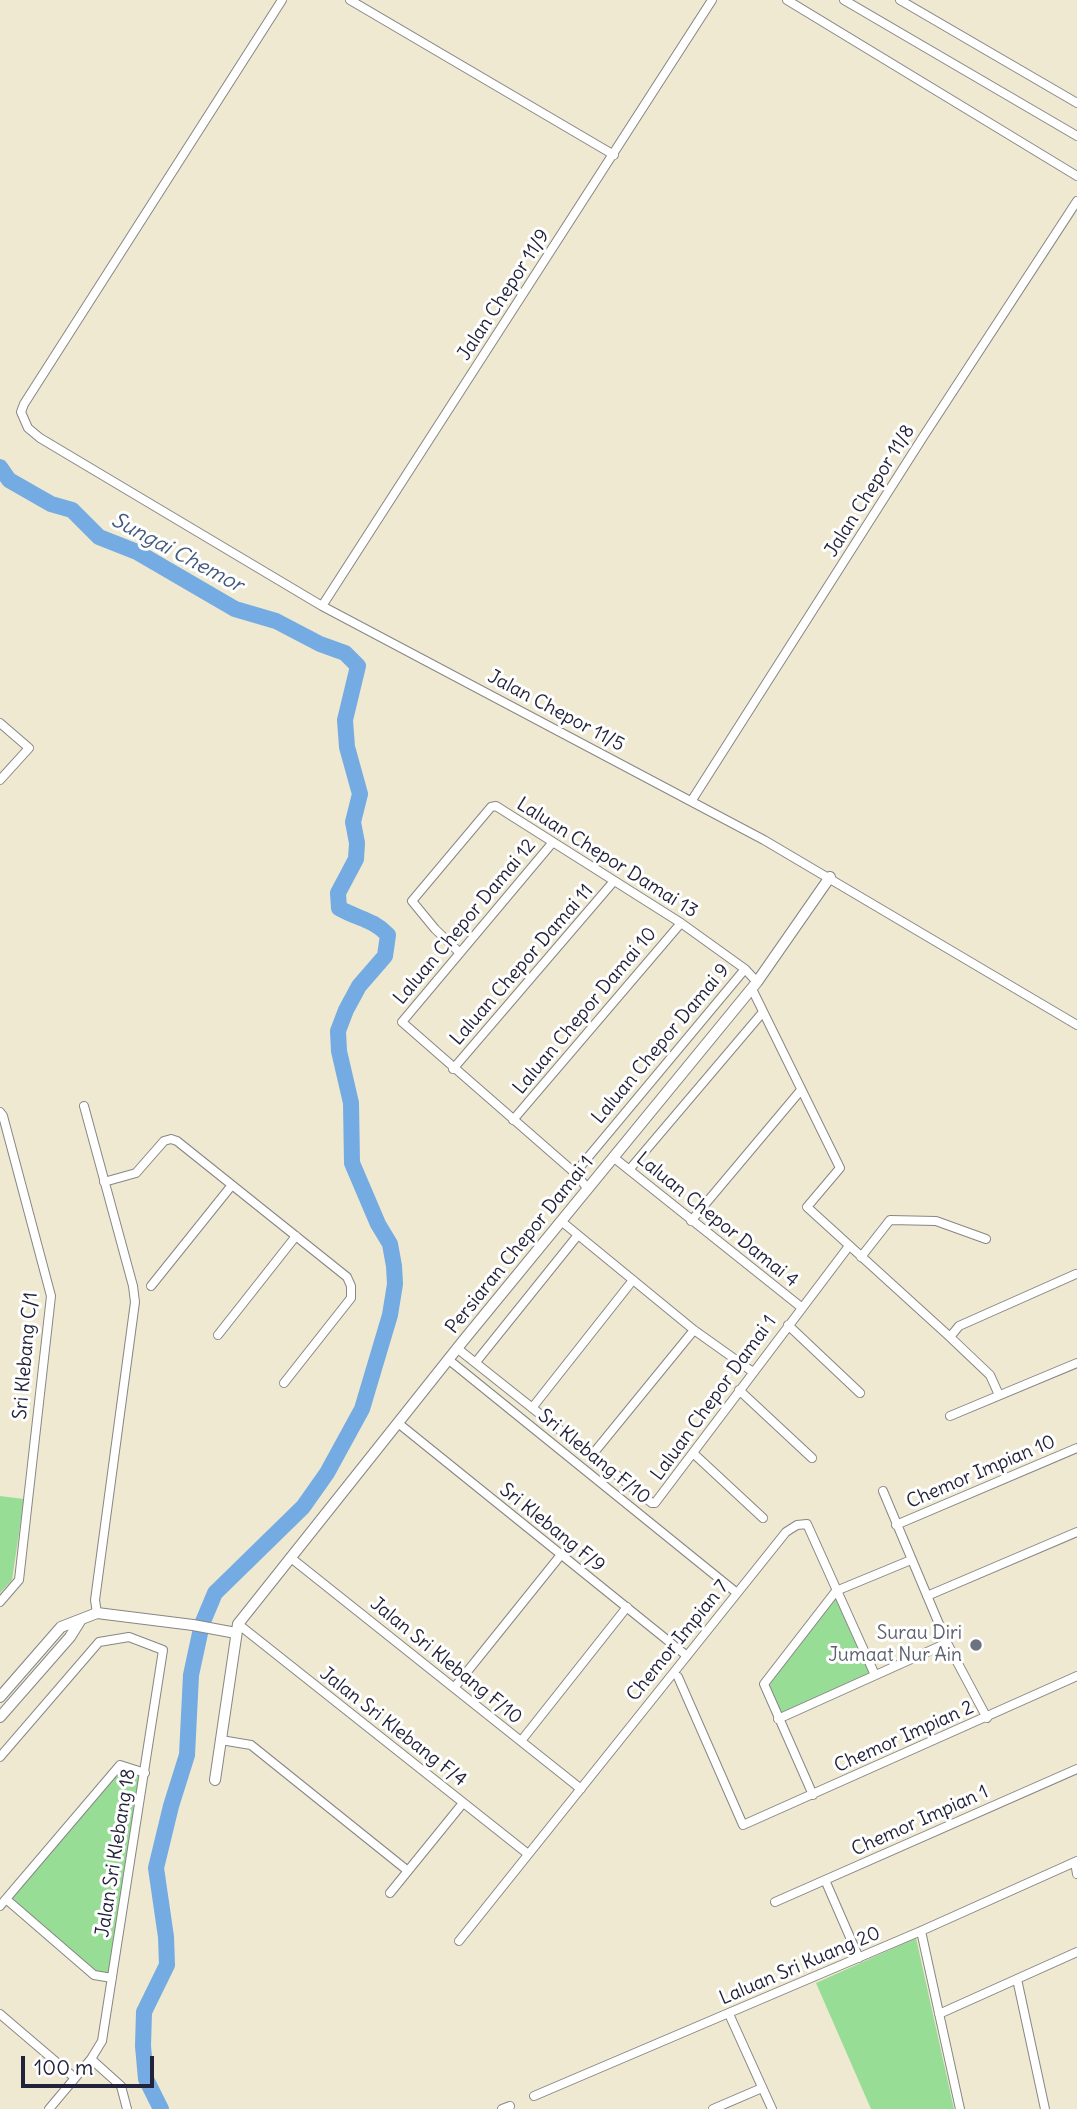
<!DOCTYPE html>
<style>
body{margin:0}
#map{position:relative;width:1077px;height:2109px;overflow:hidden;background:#eee9d0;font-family:Delius,sans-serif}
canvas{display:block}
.scale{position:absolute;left:21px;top:2056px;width:133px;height:32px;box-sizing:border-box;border:4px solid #22223b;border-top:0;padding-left:9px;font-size:21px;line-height:24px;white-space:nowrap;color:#22223b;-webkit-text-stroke:5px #fff;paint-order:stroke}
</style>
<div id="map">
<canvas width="1077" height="2109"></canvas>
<div class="scale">100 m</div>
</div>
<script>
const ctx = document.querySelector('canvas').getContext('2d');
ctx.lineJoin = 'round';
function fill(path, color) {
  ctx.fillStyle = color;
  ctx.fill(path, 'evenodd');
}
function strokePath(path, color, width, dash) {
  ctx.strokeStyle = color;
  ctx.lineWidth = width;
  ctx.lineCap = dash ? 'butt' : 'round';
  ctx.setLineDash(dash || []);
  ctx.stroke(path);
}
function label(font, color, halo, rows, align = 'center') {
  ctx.font = font + ' Delius,sans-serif';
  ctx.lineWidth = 6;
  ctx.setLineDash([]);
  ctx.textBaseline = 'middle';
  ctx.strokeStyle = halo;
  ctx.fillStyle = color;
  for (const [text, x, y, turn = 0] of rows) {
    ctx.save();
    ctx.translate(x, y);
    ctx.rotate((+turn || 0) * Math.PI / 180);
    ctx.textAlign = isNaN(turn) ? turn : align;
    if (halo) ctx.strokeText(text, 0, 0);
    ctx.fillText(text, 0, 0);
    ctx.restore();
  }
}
fill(new Path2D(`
 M0,1496L24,1499L12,1580L0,1593Z
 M836,1591L875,1675L778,1719L764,1684Z
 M120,1765L145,1773L112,1978L94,1975L6,1899Z
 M916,1938L954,2109H871L816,1983Z`), '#98dd96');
strokePath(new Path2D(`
 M0,467L9,480L51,504L72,510L99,537L137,552L235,609L276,621L320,644L345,653L358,666L345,720L347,747L360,794L353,822L357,843L356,859L338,893L339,908C358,919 373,919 388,935L385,956L359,986L346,1010L338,1031L339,1051L351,1103L352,1163L378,1224L390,1244L394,1266L395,1284L390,1315L362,1409L327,1473L303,1507L215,1593L202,1624L191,1675L187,1755L171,1806L156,1868L166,1937L167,1965L144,2012L143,2046L146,2079L161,2109`), '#73abe2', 16);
const minor = new Path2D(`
 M282,0L24,404L21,412L28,428L40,438L322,606L764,840L1077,1025
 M350,0L614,155
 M787,0L1077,176
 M844,0L1077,136
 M900,0L1077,103
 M322,606L712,0
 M0,723L29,748L0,780
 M692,800L923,437L1077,201
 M553,842L402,1022L575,1173L588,1189
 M460,953L435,929L412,901L491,807L496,806L681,923L745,969L757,982
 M752,989L840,1168L807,1207L950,1337
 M453,1069L614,881
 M84,1106L133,1286L135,1302L95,1600L97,1613
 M0,1112L3,1116L51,1296L19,1580L0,1602
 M513,1120L681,923
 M613,1157L801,1307
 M629,1170L763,1012
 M575,1173L745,969
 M104,1182L136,1173L164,1141L171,1139L177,1141L347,1277L351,1286V1298L284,1383
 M561,1221L694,1330L753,1372
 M691,1221L801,1090
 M861,1257L890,1220L936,1221L986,1239
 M151,1286L232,1185
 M788,1325L860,1393
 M218,1335L296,1236
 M458,1349L652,1503H655L849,1246
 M449,1360L737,1593
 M476,1362L578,1235
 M739,1390L812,1458
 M999,1395L990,1375L950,1337L959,1326L1076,1274
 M532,1408L633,1280
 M950,1416L1077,1363
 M398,1423L687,1656
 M693,1453L763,1518
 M592,1455L694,1330
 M883,1491L947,1643L987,1718
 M896,1525L1077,1448
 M291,1558L581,1789
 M927,1596L1077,1532
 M238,1624L528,1854
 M678,1677L743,1825L1077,1676
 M454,1688L560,1556
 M778,1719L947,1643
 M221,1740L251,1745L408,1871
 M521,1741L627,1607
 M0,1757L99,1642L129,1637L163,1650L102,2041L91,2059L49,2109
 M813,1795L764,1684L836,1591L911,1560
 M1075,1862L1077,1874
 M825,1880L859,1958
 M390,1893L463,1803
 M6,1899L94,1975L112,1978
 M775,1902L1077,1769
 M0,1906L120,1765L145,1773
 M921,1931L960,2109
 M459,1941L786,1532L797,1525L807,1524L875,1675
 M1017,1979L1045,2109
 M0,2014L75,2078
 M729,2014L772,2109
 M939,2014L1077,1952
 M91,2059L121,2086L127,2109
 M534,2096L921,1931L1077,1861
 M502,2109L510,2106
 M713,2109L762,2088`);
const tertiary = new Path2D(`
 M0,1697L61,1627L97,1613L193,1625L236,1633
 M0,1717L70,1637L80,1621
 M215,1780L238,1624L463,1341L757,982L830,877`);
strokePath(minor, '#888686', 10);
strokePath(tertiary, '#888686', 12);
strokePath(minor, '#fff', 8);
strokePath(tertiary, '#fff', 10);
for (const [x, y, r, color] of [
 [976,1645,7,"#6b7280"]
]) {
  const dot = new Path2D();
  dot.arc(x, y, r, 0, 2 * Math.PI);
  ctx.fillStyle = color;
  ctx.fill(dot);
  strokePath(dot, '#fff', 2.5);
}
label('19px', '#22223b', '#fff', [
 ["Jalan Chepor 11/9",504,295,-57],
 ["Jalan Chepor 11/8",870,491,-58],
 ["Jalan Chepor 11/5",556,711,28],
 ["Laluan Chepor Damai 13",607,858,32],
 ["Laluan Chepor Damai 12",465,922,-50],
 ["Laluan Chepor Damai 11",522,965,-49],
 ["Laluan Chepor Damai 10",585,1011,-50],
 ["Laluan Chepor Damai 9",661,1044,-50],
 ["Laluan Chepor Damai 4",717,1220,39],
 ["Persiaran Chepor Damai 1",520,1245,-51],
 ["Sri Klebang C/1",26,1356,-85],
 ["Laluan Chepor Damai 1",714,1398,-54],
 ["Sri Klebang F/10",594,1457,39],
 ["Chemor Impian 10",981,1472,-23],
 ["Sri Klebang F/9",552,1528,39],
 ["Chemor Impian 7",678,1641,-51],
 ["Jalan Sri Klebang F/10",446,1661,39],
 ["Jalan Sri Klebang F/4",393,1727,38],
 ["Chemor Impian 2",904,1737,-24],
 ["Chemor Impian 1",920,1821,-24],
 ["Jalan Sri Klebang 18",116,1853,-81],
 ["Laluan Sri Kuang 20",800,1966,-23]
]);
label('19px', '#5b616d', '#fff', [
 ["Surau Diri",962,1634],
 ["Jumaat Nur Ain",962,1656]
], 'right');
label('italic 21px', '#42597e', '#fff', [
 ["Sungai Chemor",177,553,28]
]);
</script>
